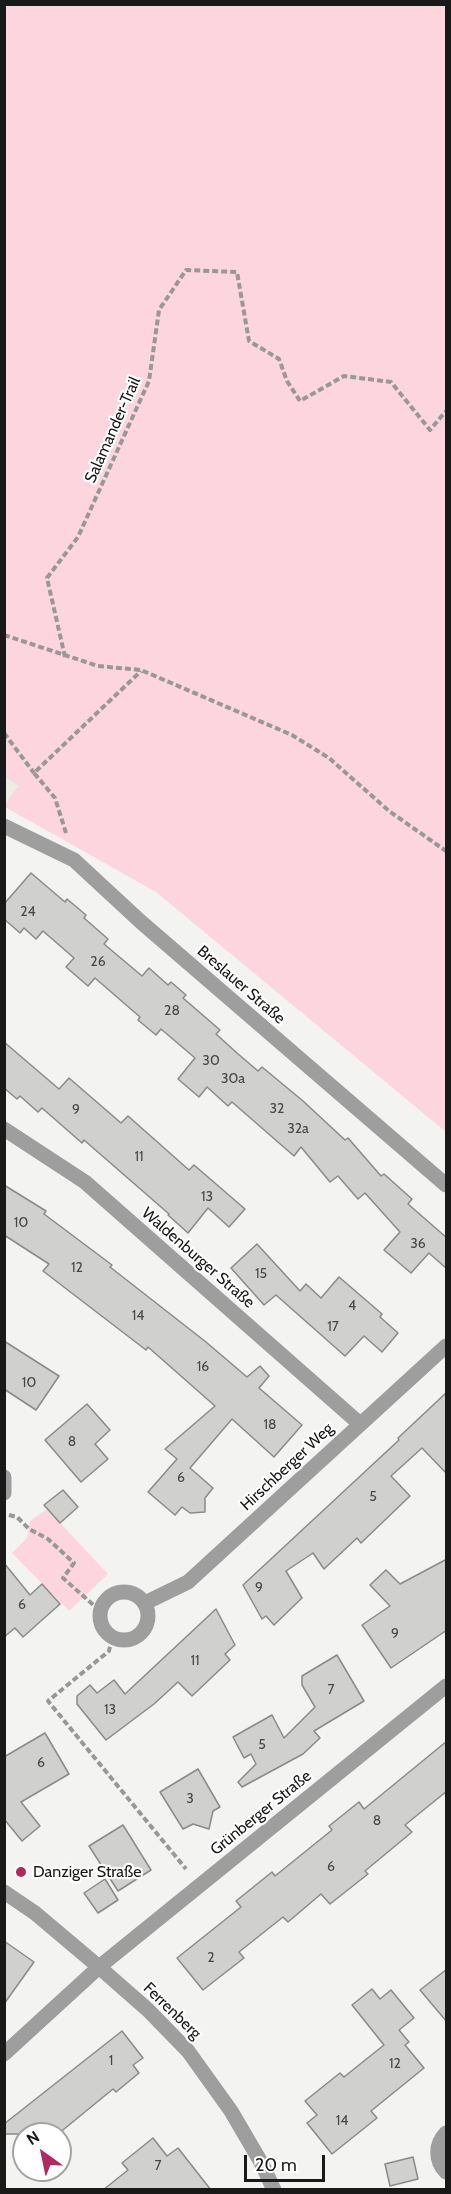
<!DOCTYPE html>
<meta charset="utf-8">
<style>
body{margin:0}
#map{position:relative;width:451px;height:2194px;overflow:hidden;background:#f3f4f2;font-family:Cabin,sans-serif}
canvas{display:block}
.frame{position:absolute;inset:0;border:6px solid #181918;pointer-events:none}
.north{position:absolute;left:12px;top:2122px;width:60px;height:60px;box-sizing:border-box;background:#fff;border:2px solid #a3a3a3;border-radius:50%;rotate:327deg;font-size:16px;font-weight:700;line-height:24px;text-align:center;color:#181918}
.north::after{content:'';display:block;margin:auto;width:21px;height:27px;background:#b4275f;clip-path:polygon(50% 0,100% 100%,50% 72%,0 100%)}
.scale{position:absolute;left:244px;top:2155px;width:81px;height:27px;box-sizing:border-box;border:3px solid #181918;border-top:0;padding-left:8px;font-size:18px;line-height:21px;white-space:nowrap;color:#181918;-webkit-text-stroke:4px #fff;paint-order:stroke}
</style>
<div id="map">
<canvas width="451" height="2194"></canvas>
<div class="frame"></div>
<div class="north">N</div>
<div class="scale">20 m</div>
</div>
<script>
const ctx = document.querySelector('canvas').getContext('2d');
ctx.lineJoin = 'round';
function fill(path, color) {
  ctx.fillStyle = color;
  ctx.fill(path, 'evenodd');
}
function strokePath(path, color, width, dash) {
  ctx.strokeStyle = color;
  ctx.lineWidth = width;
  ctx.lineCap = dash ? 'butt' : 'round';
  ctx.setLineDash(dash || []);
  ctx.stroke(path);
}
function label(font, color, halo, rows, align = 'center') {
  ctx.font = font + ' Cabin,sans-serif';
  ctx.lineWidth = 4.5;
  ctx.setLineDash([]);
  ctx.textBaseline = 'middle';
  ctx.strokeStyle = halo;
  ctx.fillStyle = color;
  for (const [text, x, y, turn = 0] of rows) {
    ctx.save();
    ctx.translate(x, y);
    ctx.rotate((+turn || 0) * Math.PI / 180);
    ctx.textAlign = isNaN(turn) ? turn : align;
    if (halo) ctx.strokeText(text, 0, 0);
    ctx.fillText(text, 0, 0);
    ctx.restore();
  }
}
fill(new Path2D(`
 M5,776L18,786L5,804Z`), '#e9efe5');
fill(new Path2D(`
 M5,4L446,5V1132L156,892L5,807V804L18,786L4,776Z
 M47,1509L108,1574L69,1611L12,1553L27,1538L30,1521Z`), '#fdd5de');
const building = new Path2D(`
 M31,873L65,902L67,899L86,915L84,918L108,939L104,944L142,976L149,968L168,985L171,982L186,995L183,998L220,1030L216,1034L237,1053L258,1071L262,1067L303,1101L345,1140L348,1138L381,1176L384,1174L412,1199L408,1204L447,1238V1269L429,1253L411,1273L384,1250L400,1232L365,1193L358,1199L338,1176L330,1182L301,1147L294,1156L232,1102L228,1106L207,1087L199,1097L178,1079L195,1058L161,1029L156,1035L138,1020L140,1017L95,978L88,986L66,967L74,958L43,931L36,939L24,928L20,933L4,919V904Z
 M4,1042L59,1089L69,1078L121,1123L128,1116L189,1170L194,1165L245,1209L229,1227L208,1208L188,1233L168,1215L169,1214L84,1140L82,1143L42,1108L38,1112L20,1096L17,1099L4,1088Z
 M4,1185L46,1211L44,1214L112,1265L110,1267L206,1342L247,1377L260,1366L269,1376L259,1388L302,1425L274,1457L232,1419L190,1468L213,1488L205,1498V1512L190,1513L182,1507L175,1515L148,1492L177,1459L165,1449L215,1406L148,1347L146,1350L43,1271L49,1264L4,1235Z
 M257,1244L300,1291L306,1284L321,1298L339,1277L382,1314L380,1317L398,1333L382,1352L364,1336L345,1356L276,1295L264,1305L231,1268Z
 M4,1341L59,1376L36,1410L4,1389Z
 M447,1392V1474L422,1448L391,1476L410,1496L361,1543L357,1538L324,1569L313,1553L286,1571L302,1598L274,1625L266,1616L262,1619L243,1585L399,1440L398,1438Z
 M87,1404L110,1430L95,1444L108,1459L81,1482L45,1440Z
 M63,1490L78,1507L60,1523L44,1505Z
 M447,1559V1630L391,1668L362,1625L390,1606L370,1585L386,1570L400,1584Z
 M4,1563L30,1595L42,1584L60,1604L23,1637L15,1628L4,1637Z
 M216,1609L235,1645L225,1654L230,1660L192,1696L178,1682L154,1704L106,1740L77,1704V1696L90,1685L97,1693L114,1680L125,1694Z
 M337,1655L364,1701L314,1731L320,1738L303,1754L242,1787L238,1782L256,1764L251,1754L244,1758L233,1737L272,1715L284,1738L315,1707L302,1685V1676Z
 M45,1733L69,1774L21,1802L40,1826L22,1841L4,1819V1757Z
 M447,1741V1791L405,1825L412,1832L365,1871L368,1874L330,1904L321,1894L288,1922L283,1917L239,1952L244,1958L203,1990L177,1958L241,1907L236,1901L272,1872L275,1876L332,1830L329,1826L359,1802L364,1809Z
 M198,1769L220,1807L213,1811L209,1829L193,1824L183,1829L160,1792Z
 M123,1825L151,1870L118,1891L89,1846Z
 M105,1879L118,1900L98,1913L84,1893Z
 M4,1941L34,1962L4,2004Z
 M447,1969V2022L420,1990Z
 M372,1989L380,1999L391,1990L414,2018L399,2030L409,2042L405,2045L424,2068L371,2111L377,2118L332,2154L307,2123L317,2115L305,2101L340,2073L344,2077L384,2045L352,2005Z
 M122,2031L143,2058L133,2065L139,2073L116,2092L113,2089L58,2134H4V2124Z
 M153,2138L167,2156L178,2148L211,2190H103L128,2170L122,2163Z
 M413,2157L418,2179L390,2186L385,2164Z`);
fill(building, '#d0d1cf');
strokePath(building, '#898b88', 1.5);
strokePath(new Path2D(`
 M4,635L98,666L141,670L292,735L329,758L389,811L446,851
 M65,657L47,578L78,537L149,381L159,310L186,270L237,272L249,341L279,359L287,381L300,401L344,376L391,382L430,430L446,411
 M4,733L34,773
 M66,833L55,798L34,773L141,671
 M9,1515L17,1517L29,1529L48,1539L74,1563L63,1578L100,1611
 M112,1638L109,1651L48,1701L186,1869`), '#979897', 4, [6, 3]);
strokePath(new Path2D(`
 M4,826L74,860L141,922L446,1185
 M4,1129L85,1182L360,1424
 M4,1477V1493
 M100 1616a24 24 0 1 1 48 0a24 24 0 1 1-48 0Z
 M145,1603L188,1582L446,1346
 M4,1892L35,1913L99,1967L148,2010L188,2051L231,2111L262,2164L274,2190
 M4,2054L99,1967L446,1686
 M446,2133C435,2144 435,2161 446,2172`), '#9f9e9e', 15);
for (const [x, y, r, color] of [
 [21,1872,6,"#b4275f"]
]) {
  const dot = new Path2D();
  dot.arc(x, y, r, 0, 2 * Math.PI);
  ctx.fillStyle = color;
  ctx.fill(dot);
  strokePath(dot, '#fff', 2);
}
label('14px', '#464746', null, [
 ["24",28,912],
 ["26",98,962],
 ["28",172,1011],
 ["30",211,1061],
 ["30a",233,1079],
 ["32",277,1109],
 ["9",76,1110],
 ["32a",298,1129],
 ["11",139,1157],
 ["13",207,1197],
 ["10",21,1223],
 ["36",418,1244],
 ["12",77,1268],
 ["15",261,1274],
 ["4",352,1306],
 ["14",138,1316],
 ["17",333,1327],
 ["16",203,1367],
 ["10",29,1383],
 ["18",270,1425],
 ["8",72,1442],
 ["6",181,1478],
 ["5",373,1497],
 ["9",259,1588],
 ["6",22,1605],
 ["9",395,1634],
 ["11",195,1661],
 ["7",331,1690],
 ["13",110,1710],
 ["5",262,1745],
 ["6",41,1763],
 ["3",190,1799],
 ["8",377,1821],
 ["6",331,1867],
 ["2",211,1958],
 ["1",111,2061],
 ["12",395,2064],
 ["14",342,2121],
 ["7",158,2166]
]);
label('16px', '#181918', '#fff', [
 ["Salamander-Trail",113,430,-66],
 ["Breslauer Straße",241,985,41],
 ["Waldenburger Straße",198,1258,41],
 ["Hirschberger Weg",287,1467,-43],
 ["Grünberger Straße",261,1813,-39],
 ["Ferrenberg",172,2011,44]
]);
label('16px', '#181918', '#fff', [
 ["Danziger Straße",33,1872]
], 'left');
</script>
